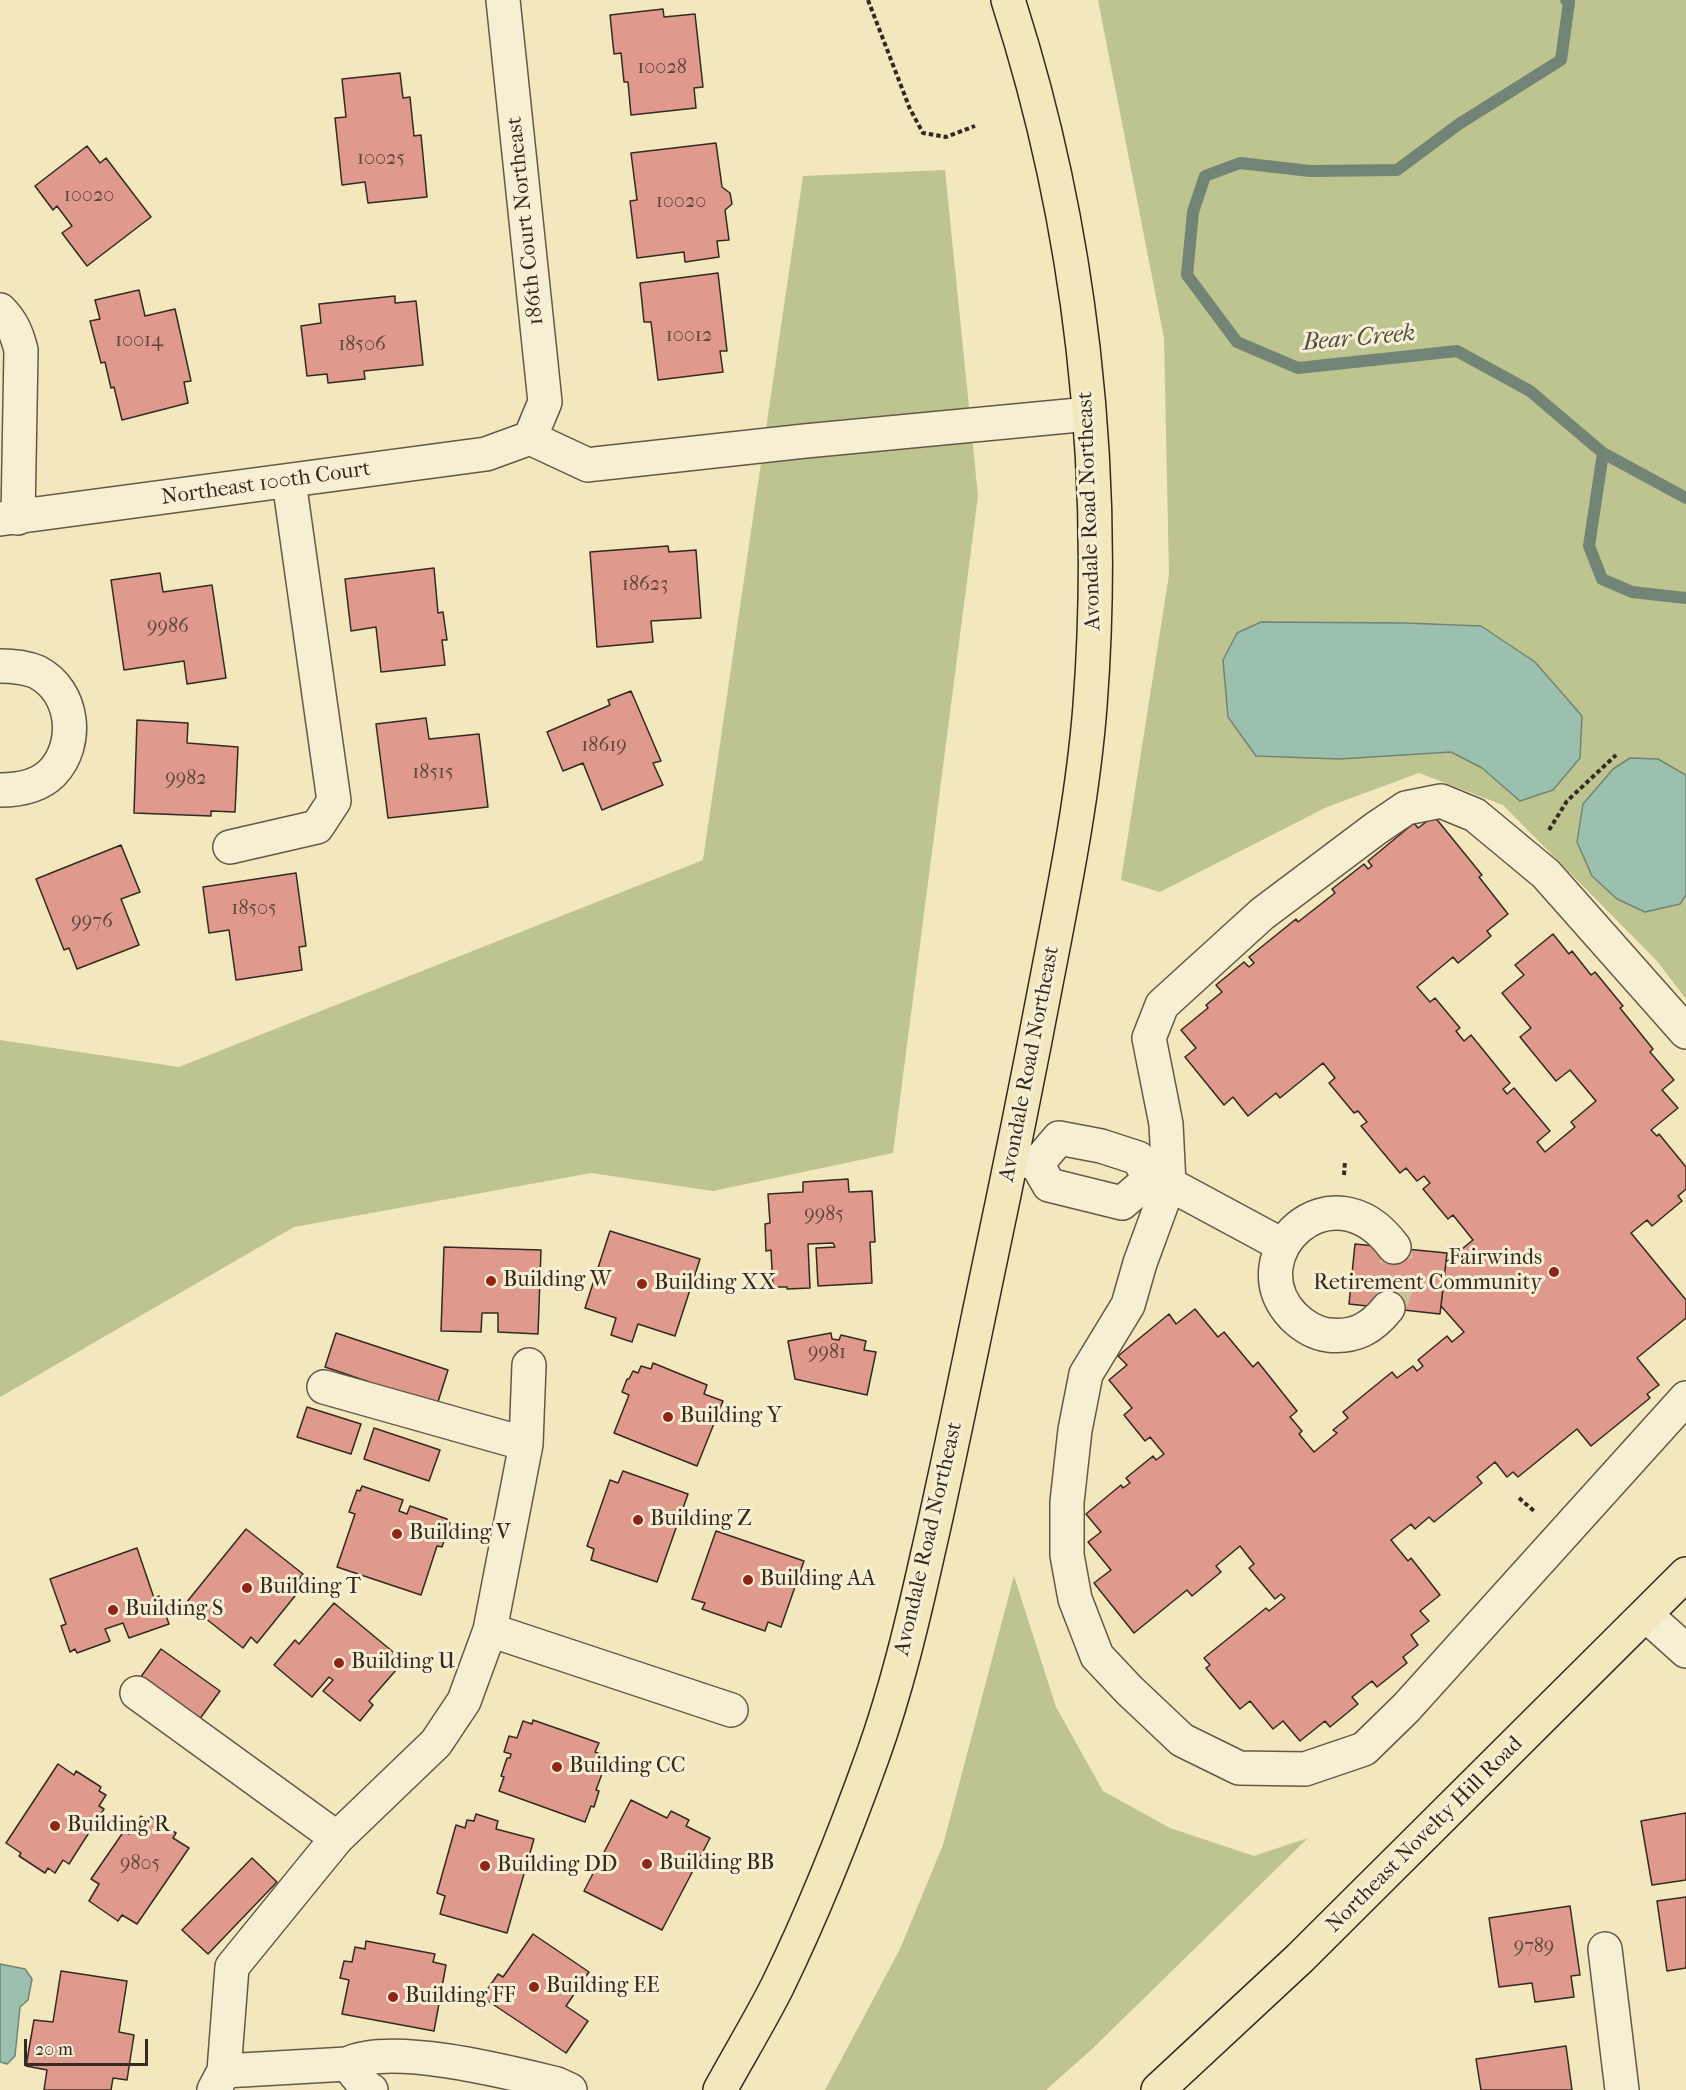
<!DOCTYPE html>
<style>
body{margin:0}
#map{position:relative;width:1686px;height:2090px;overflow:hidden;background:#f2e7bd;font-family:"IM FELL French Canon",serif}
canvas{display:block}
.scale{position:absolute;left:24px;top:2039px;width:124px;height:27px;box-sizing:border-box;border:3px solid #342a1f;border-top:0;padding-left:8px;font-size:18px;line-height:21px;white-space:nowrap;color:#342a1f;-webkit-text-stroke:4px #f7efd4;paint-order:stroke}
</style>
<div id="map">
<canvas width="1686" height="2090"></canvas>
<div class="scale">20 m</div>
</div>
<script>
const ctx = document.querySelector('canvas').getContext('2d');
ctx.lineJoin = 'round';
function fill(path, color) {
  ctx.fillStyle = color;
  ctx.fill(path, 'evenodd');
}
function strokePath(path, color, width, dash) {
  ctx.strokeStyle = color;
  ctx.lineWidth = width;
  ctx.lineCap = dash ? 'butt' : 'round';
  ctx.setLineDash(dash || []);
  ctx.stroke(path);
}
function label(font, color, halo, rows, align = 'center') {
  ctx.font = font + ' "IM FELL French Canon",serif';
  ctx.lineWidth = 6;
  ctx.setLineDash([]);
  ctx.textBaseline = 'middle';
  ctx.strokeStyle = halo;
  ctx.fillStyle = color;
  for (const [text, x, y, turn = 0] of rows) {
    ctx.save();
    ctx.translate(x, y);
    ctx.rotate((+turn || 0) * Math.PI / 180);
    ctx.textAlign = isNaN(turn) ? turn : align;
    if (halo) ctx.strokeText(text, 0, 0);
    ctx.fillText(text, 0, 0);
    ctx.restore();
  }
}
fill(new Path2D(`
 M1098,0H1686V999L1657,961L1503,805L1419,773L1327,807L1160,892L1121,880L1169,575L1164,338Z
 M945,170L978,496L893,1153L713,1191L591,1173L294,1227L0,1397V1040L179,1067L703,860L803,176Z
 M1014,1576L1056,1707L1103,1791L1170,1828L1254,1856L1308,1838L1091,2050L1046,2090H825L900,1949L943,1845Z`), '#bec48f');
const water = new Path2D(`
 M1261,622L1404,623L1481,626L1535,662L1582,716L1580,758L1553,790L1520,801L1482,768L1451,752L1339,759L1256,756L1228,717L1223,660L1237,633Z
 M1630,758L1658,759L1686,775V895L1680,904L1645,912L1617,899L1592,876L1577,842L1583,804L1613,769Z
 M0,1964L25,1969L32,1979L28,2000L20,2007L15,2056L7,2064L0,2062Z`);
fill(water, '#9cc0ae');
strokePath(water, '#728475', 1.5);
strokePath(new Path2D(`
 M1566,0L1569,2L1561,60L1459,124L1397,170L1310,171L1240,163L1205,176L1193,212L1187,275L1237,342L1298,368L1457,351L1530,391L1603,453L1686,498
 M1603,453L1589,546L1602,579L1632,592L1686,598`), '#728475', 12);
const building = new Path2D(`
 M663,9L664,17L695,14L703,87L694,88L696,108L631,115L628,82H624L621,53L614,54L610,15Z
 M400,73L403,98L410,97L414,136L421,135L427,197L368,203L365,182L342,185L335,118L346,117L342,79Z
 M716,143L722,187L730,193L732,204L725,210L729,240L717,241L719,257L685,262L684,252L637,258L630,201L637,200L631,153Z
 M87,146L100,163L106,158L151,217L87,266L62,233L72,226L57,206L53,210L35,186Z
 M718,273L727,351H720L723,372L658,380L651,322H644L640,283Z
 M139,290L145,316L175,309L191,381L184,382L188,403L122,420L114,387L111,388L105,362L101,363L90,321L100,319L95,300Z
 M395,296V303L416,301L423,365L364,371L365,379L328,383L327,374L307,376L301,326L321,323L319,304Z
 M668,546L669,552L696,550L701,618L651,621L653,642L597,647L590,552Z
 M434,568L438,613L443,612L447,640H442L445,665L381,672L376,627L351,631L345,579Z
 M160,573L163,592L212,585L226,678L187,684L184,661L124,670L111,580Z
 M631,691L661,761L653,763L663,785L602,810L583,763L563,771L547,732L610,705L608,700Z
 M426,718L429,739L479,734L488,807L388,818L376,724Z
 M137,720L188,723L187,743L238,747L235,812L211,811V816L134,813Z
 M1434,816L1482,875L1479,877L1508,914L1487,931L1491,936L1458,963L1453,957L1417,987L1430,1002L1435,998L1460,1028L1456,1031L1464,1041L1471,1035L1510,1083L1503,1089L1507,1094L1514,1088L1550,1131L1537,1142L1545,1152L1575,1127L1571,1122L1596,1101L1570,1070L1556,1081L1520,1037L1531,1028L1502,993L1524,975L1515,965L1553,934L1569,954L1572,951L1591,975L1595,972L1623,1006L1620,1008L1653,1049L1650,1052L1674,1080L1662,1090L1678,1108L1651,1130L1657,1136L1659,1134L1686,1167V1189L1678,1196L1682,1201L1652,1226L1647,1220L1631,1233L1686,1300V1318L1637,1358L1659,1385L1647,1394L1650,1398L1591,1446L1577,1429L1518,1477L1513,1472L1507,1477L1495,1462L1477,1477L1482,1483L1434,1522L1429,1517L1415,1529L1411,1524L1391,1540L1408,1561L1411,1558L1440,1595L1420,1611L1429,1621L1411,1635L1418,1645L1403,1657L1407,1663L1377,1687L1372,1681L1352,1697L1358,1704L1330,1727L1325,1721L1300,1741L1283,1721L1273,1729L1250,1701L1240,1709L1206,1668L1210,1665L1204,1658L1266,1608L1269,1611L1285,1598L1281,1594L1275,1599L1249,1568L1254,1564L1240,1546L1216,1566L1221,1572L1192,1596L1187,1590L1134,1633L1094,1583L1111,1570L1088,1542L1101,1532L1086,1514L1121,1485L1123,1488L1130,1483L1126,1478L1153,1456L1156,1460L1164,1454L1150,1437L1145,1441L1124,1415L1132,1408L1109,1380L1127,1365L1118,1356L1169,1314L1176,1324L1195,1309L1218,1337L1224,1332L1253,1367L1258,1362L1297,1411L1290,1417L1302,1431L1299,1434L1314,1452L1337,1433L1333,1430L1348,1418L1343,1412L1392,1372L1397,1378L1413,1366L1417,1371L1423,1366L1418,1360L1447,1336L1452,1342L1464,1332L1441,1306L1446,1262L1473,1240L1453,1215L1448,1219L1423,1189L1430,1183L1424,1176L1417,1181L1406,1168L1400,1173L1361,1126L1367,1122L1358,1111L1354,1113L1329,1083L1335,1078L1323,1063L1280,1098L1276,1093L1248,1116L1233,1097L1224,1105L1185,1057L1196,1048L1181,1030L1208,1008L1206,1005L1222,992L1216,985L1244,962L1249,967L1254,963L1249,957L1296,919L1298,922L1335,893L1332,889L1364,864L1368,869L1372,866L1368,861L1414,823L1418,828Z
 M121,845L140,892L121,899L139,945L77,969L69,948L64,950L36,879Z
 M296,873L306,946L299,947L302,970L236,980L229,930L209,933L203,887Z
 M848,1179L849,1192L872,1191L875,1242H870L872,1283L818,1286L816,1248L835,1247L833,1243L808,1244L810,1288L787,1289V1287H773L771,1250L766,1251L765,1224L770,1223L768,1194L803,1192V1182Z
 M610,1231L700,1259L675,1336L638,1324L632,1342L611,1335L616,1318L585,1308Z
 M1355,1244L1447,1253L1440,1314L1349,1304Z
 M444,1247L541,1250L538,1334L498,1332V1313H482L481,1332L441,1331Z
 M336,1333L448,1370L437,1405L325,1367Z
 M831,1333L832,1339L839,1340L841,1335L866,1341L864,1350L876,1352L867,1395L795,1379L788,1341Z
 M653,1363L707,1385L704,1394L723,1401L697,1466L614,1433L629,1395L622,1392L627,1379H629L633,1371L638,1373L641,1366L651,1369Z
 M307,1407L361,1424L351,1454L297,1437Z
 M374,1428L440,1450L429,1481L364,1459Z
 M623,1471L688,1494L657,1582L591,1560L594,1549L587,1546L610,1480L618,1483Z
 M362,1486L403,1500L399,1511L407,1514L410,1506L447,1519L446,1522L450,1523L442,1547L437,1546L421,1595L337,1567L355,1514L349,1512L357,1490L360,1491Z
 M246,1529L303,1574L294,1586L299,1591L257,1643L251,1637L243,1648L186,1603Z
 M716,1531L804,1561L781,1627L768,1622L765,1631L702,1609L705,1603L692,1599Z
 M137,1548L154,1598L159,1596L169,1624L129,1638L123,1623L105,1629L110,1641L77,1653L75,1649L70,1652L61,1626L66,1624L50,1579Z
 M334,1603L404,1661L369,1701L373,1705L360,1721L323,1691L333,1680L329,1677L312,1697L274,1665L295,1640L299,1644Z
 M161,1649L220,1691L199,1720L140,1678Z
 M533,1720L599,1743L595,1752L608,1757L606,1762L612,1764L609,1774L603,1771L596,1790L599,1791L594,1807L591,1806L585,1822L499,1791L504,1777L501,1776L507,1758H510L511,1754L504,1752L509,1736L517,1738L523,1721L532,1724Z
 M58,1764L74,1775L76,1771L101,1787L99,1791L106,1795L99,1806L104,1809L69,1864L63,1860L55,1873L48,1868L45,1873L19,1856L21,1853L6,1843Z
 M631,1800L667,1818L671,1811L689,1820L686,1826L710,1838L662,1930L584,1891Z
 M1686,1813V1880L1652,1885L1641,1821Z
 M476,1814L498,1821L496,1829L534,1839L507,1933L440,1914L445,1896L437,1893L456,1825L465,1828L467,1820L474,1821Z
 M141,1816L148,1821L151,1817L176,1833L173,1838L189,1848L137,1924L122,1915L118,1921L89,1901L99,1884L91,1879L124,1831L129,1834Z
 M252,1858L277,1882L208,1954L182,1930Z
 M1686,1897V1968L1667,1971L1657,1901Z
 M1570,1906L1580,1975L1571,1976L1574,1997L1535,2002L1532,1983L1499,1987L1489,1918Z
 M533,1934L589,1972L566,2006L588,2021L566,2053L482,1997L498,1974L503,1977Z
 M366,1941L435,1954L433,1962L446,1965L434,2031L342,2014L349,1980L340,1978L344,1961L352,1962L355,1947L365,1949Z
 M61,1971L127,1981L119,2032L134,2035L127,2080L113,2078L111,2090H44L47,2070L26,2066L34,2020L53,2022Z
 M1566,2046L1572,2090H1481L1476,2059Z`);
fill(building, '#df998d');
strokePath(building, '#342a1f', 1.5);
strokePath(new Path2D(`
 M1388,1308C1400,1284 1400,1273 1394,1247`), '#ccc19d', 33, [33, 16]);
const minor = new Path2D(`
 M503,0L545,402L530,438
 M0,310C12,322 17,334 21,350L18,518
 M530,438L588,465L595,464L805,441L1089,414
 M0,519L486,454L530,438
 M0,666C13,666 25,667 37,672C74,691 80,744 52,773C38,787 19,790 0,790
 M230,847L317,827L334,801L289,481
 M1686,1032L1546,874L1475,815L1441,801L1406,808L1375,829L1262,914L1162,1005L1149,1038L1166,1124L1169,1184L1140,1263L1128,1305L1086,1374L1075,1430L1067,1502V1555L1075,1599L1097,1656L1129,1690L1182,1740L1239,1768L1305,1769L1364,1749L1406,1708L1686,1398
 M1017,1159L1037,1164L1049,1185L1122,1203L1150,1179
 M1037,1164L1059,1138L1101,1146L1138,1158L1150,1179L1169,1184L1282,1245
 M1388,1308C1372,1328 1355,1338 1328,1335C1314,1333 1303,1326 1293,1316C1236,1256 1331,1162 1394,1247
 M324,1387L526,1444L490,1630L464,1701L436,1743L337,1838
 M526,1444L529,1365
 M1646,1615L1686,1651
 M490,1630L731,1710
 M137,1693L337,1838L232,1967L224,2071L214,2090
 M1605,1949L1622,2090
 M347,2064L367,2088L371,2090
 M224,2071L347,2064C391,2042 508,2072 557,2084L570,2090`);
const major = new Path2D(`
 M720,2090C739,2055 760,2021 778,1985C814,1911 845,1833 873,1755C896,1691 912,1624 927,1557C949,1462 968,1366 988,1271C1009,1172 1029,1073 1048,973C1065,885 1083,796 1090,706C1108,469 1081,226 1008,0
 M1158,2090L1300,1958L1686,1574`);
strokePath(minor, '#645946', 36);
strokePath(major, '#342a1f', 36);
strokePath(new Path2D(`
 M868,0L910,109L923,133L946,137L975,126
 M1549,830L1567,801L1616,755
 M1344,1175L1345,1161
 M1519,1498L1534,1511`), '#342a1f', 4, [4.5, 3]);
strokePath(minor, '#f7efd4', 33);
strokePath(major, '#f2e7bd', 33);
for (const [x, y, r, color] of [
 [1554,1272,6,"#8f2418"],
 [491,1281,6,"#8f2418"],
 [642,1284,6,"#8f2418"],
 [668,1417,6,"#8f2418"],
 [638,1520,6,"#8f2418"],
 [397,1534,6,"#8f2418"],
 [748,1580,6,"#8f2418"],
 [247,1588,6,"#8f2418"],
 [113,1610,6,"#8f2418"],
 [339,1663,6,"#8f2418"],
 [557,1767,6,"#8f2418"],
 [55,1826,6,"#8f2418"],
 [647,1864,6,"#8f2418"],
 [485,1866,6,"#8f2418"],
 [534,1987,6,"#8f2418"],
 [393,1997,6,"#8f2418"]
]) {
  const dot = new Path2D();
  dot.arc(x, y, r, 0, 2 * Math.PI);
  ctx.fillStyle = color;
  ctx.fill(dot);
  strokePath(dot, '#f7efd4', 2);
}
label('20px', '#5f463a', null, [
 ["10028",662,68],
 ["10025",381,159],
 ["10020",89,196],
 ["10020",681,202],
 ["10012",689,336],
 ["10014",139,341],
 ["18506",362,345],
 ["18623",645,585],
 ["9986",168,627],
 ["18619",604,746],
 ["18515",433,773],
 ["9982",186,779],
 ["18505",254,909],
 ["9976",92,922],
 ["9985",824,1215],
 ["9981",827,1353],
 ["9805",140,1864],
 ["9789",1534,1947]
]);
label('22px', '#342a1f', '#f7efd4', [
 ["186th Court Northeast",526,221,-96],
 ["Northeast 100th Court",266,484,-8],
 ["Avondale Road Northeast",1090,511,-92],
 ["Avondale Road Northeast",1030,1064,-79],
 ["Avondale Road Northeast",929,1539,-77],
 ["Northeast Novelty Hill Road",1425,1835,-45]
]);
label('22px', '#342a1f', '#f7efd4', [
 ["Fairwinds",1542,1259,"right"],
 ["Retirement Community",1542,1284,"right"],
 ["Building W",503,1281],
 ["Building XX",654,1284],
 ["Building Y",680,1417],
 ["Building Z",650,1520],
 ["Building V",409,1534],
 ["Building AA",760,1580],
 ["Building T",259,1588],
 ["Building S",125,1610],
 ["Building U",351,1663],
 ["Building CC",569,1767],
 ["Building R",67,1826],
 ["Building BB",659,1864],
 ["Building DD",497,1866],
 ["Building EE",546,1987],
 ["Building FF",405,1997]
], 'left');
label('italic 24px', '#4e5043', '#f7efd4', [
 ["Bear Creek",1359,339,-5]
]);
</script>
